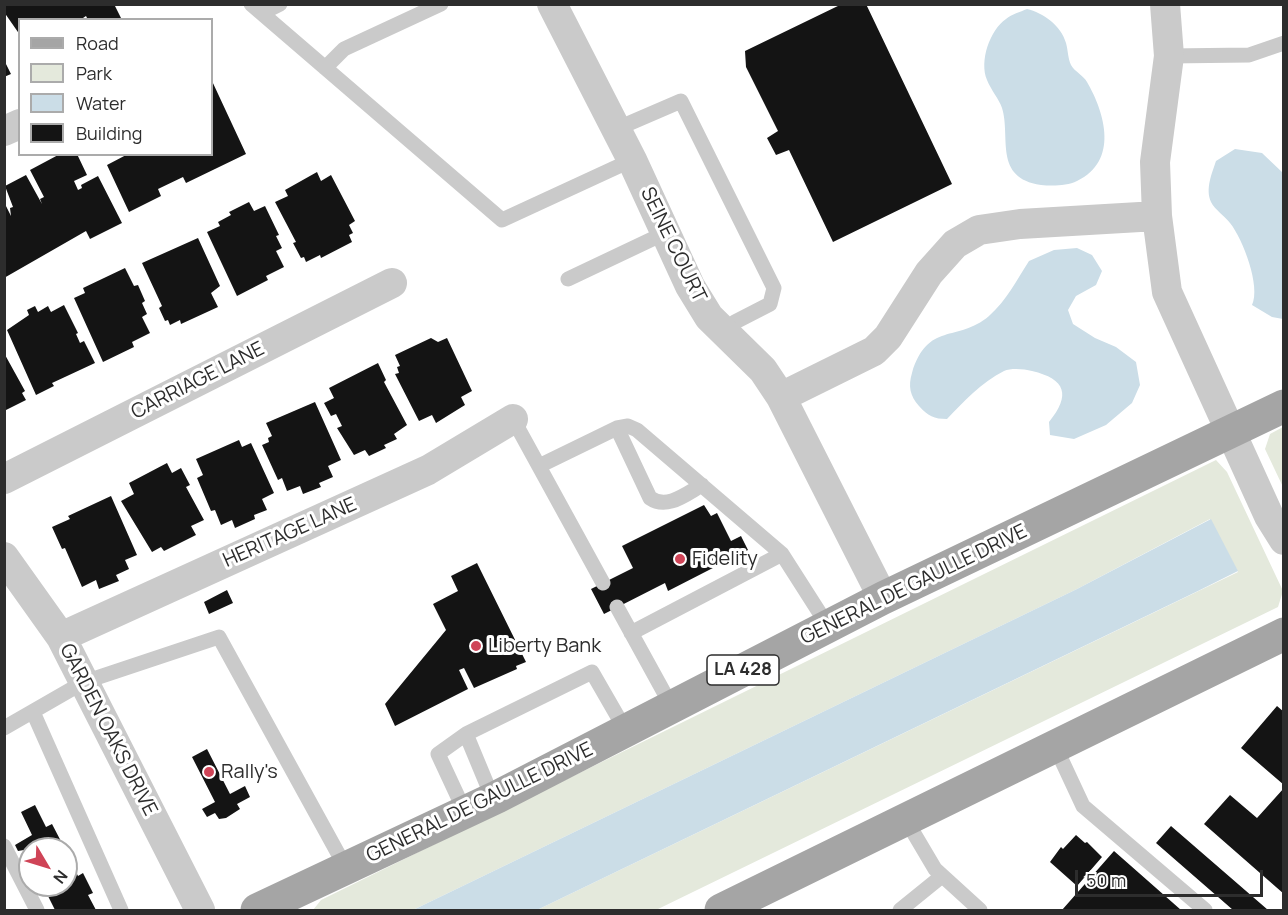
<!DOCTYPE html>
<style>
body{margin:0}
#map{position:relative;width:1288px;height:915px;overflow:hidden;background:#fff;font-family:Manrope,sans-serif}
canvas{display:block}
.frame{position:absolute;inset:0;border:6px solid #2d2d2d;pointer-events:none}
.legend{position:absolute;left:18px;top:18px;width:195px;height:138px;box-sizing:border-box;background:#fff;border:2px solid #ababab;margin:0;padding:8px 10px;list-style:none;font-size:18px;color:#2d2d2d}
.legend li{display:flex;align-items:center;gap:12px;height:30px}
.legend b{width:30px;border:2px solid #ababab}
.north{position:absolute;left:18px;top:837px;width:60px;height:60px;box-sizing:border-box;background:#fff;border:2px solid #ababab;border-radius:50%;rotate:128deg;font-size:16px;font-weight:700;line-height:24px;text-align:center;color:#2d2d2d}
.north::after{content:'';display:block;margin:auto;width:21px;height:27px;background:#cf4457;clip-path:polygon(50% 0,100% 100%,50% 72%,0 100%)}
.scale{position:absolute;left:1075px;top:870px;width:188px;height:27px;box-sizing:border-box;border:3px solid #2d2d2d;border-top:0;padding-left:8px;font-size:18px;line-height:21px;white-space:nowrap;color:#2d2d2d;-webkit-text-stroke:4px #fff;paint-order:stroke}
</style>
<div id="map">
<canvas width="1288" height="915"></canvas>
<div class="frame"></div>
<ul class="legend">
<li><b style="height:8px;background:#a5a5a5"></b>Road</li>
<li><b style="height:16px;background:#e4e9dc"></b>Park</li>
<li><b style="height:16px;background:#cbdde7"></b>Water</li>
<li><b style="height:16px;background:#141414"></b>Building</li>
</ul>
<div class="north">N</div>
<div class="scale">50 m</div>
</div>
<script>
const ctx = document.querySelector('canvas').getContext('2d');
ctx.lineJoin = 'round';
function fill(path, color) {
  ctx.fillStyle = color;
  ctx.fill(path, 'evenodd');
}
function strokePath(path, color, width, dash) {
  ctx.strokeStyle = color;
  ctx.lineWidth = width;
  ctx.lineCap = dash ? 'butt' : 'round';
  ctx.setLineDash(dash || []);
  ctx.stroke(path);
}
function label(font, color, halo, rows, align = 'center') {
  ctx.font = font + ' Manrope,sans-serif';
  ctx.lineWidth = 6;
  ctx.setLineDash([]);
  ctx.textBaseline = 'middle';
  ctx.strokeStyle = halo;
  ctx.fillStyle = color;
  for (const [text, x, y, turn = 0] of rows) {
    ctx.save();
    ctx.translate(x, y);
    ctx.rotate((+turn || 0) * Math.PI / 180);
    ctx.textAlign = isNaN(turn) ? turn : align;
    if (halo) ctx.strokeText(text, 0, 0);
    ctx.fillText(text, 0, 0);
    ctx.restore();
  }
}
fill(new Path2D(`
 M1283,427V487L1265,449L1270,434Z
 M1216,460L1227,472L1283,591L1278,607L656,910H537L1238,572L1210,519L1077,589L413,910H313L321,900Z`), '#e4e9dc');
fill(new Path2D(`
 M1027,9C1043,13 1061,25 1066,43C1068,50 1068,59 1071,65C1075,72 1083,75 1087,82C1105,113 1119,161 1077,181C1067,186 1052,186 1041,185C993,178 1011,137 1002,108C999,99 991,90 987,80C979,61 990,30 1006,19C1012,14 1020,12 1027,9Z
 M1235,149L1262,153L1283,173V319L1272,317L1252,305C1261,287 1243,239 1230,223C1225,216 1215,210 1211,202C1205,189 1212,173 1216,161Z
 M1077,248L1092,255L1102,271L1096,285L1076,296L1068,310L1073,324L1095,338L1116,347L1136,362L1140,385L1132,403L1106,425L1074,439L1050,435L1049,422C1071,395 1066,379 1032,371C1024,369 1011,368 1004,371C982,382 963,402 947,419C934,419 928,416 919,406C910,396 908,386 912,373C928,321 957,343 989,316C1007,300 1016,281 1029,261L1054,250Z
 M1211,519L1238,571L1198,591L537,910H413L1077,589Z`), '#cbdde7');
fill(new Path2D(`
 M4,4H114L122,20H88L86,16L80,20H20V35L4,12Z
 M842,4H866L952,184L833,242L789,150L776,155L767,138L778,131L746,67L745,51Z
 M4,60L11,74L4,77Z
 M212,81L246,154L186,183L183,177L158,189L161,196L129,212L107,165L128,154H212Z
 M60,154H77L87,175L74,181L78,190L82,188L81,185L98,176L122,223L90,239L86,231L4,278V202L11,216L10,208L13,207L5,186L26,175L42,204L40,199L44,197L30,170Z
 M317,172L321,181L331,175L355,221L349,225L353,233L349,235L352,242L321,258L320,255L306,262L304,257L301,258L293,243L296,242L275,202L288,196L285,190Z
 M249,202L254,211L265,206L279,235L276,236L282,248L276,251L284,267L266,276L268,280L237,296L207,232L220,226L218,222L231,215L229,212Z
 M198,238L220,286L211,293L218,307L181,324L180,320L170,325L168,320L165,321L159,308L162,306L142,263Z
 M125,268L134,286L138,285L145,301L142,303L147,314L142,317L150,333L132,342L134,347L103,362L74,298L85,293L83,288Z
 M64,305L78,333L76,334L80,343L84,341L95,363L52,383L54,386L36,395L7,330L29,315L27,310L35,306L38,312L48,306L51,312Z
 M431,338L438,342L447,338L472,391L461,397L465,405L436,423L432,415L419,421L395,374L399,373L397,367L400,366L395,355Z
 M4,353L25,391L22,393L26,400L4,411Z
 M378,363L386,380L384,382L407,425L394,434L397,439L384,445L386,448L369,456L365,450L354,455L337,428L342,426L336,414L331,416L324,403L334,398L329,388Z
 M315,402L341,460L328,466L333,477L319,483L321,487L303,494L300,486L287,491L282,478L278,480L262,445L269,442L268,438L272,436L266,423Z
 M239,440L242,447L251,443L274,493L262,499L267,510L254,515L255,519L235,528L232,520L221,525L215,510L211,511L197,478L203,475L196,459Z
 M167,463L172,473L181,468L190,485L186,487L204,520L191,526L196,535L164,551L161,547L152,552L121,501L134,494L129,483Z
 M111,496L137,555L125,560L129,569L116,575L119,581L99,589L96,580L82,587L65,548L62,549L52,527L70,519L68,516Z
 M704,505L711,516L717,513L731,541L741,536L748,550L668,591L665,583L604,614L591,589L633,568L622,546Z
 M477,563L526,662L516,666L517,669L474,688L464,668L459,670L468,689L395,726L385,704L446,630L433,604L458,591L451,576Z
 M227,590L233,603L209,614L204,602Z
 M1277,706L1284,712V785L1241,748Z
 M207,749L230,794L245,786L250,797L237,804L240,809L226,818L219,819L215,813L207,817L202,809L215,802L192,757Z
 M1284,788V894L1204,824L1230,795L1257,818Z
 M35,805L46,827L52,824L65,849H30V862L24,850L18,851L15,845L32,835L21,812Z
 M1171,826L1268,910H1233L1156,843Z
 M1076,835L1085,843L1087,842L1102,857L1077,886L1050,862L1061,847L1063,849Z
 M1114,851L1181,910H1062Z
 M66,852L78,876L83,873L93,893L88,895L96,910H55L45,890L42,892L39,885H66Z`), '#141414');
strokePath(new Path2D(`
 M251,4L502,220L632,160
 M262,13L280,4
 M1169,56L1249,55L1284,43
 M325,68L344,49L441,4
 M616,129L681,101L774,288L770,304L735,322L724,332
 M568,279L665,233
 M513,419L603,583
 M617,428L650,498C667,510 686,494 702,485
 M539,466L617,428L628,426L637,430L782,554L828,626
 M617,607L672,707
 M631,633L782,554
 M33,712L121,910
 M4,728L84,682L219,637L346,868
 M1055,746L1083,806L1205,910
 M493,799L466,734L592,672L626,731
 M465,812L438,754L466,734
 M906,820L935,869L980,910
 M4,846L37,910
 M900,910L942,876`), '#cacaca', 15);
strokePath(new Path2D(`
 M552,4L632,160L690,286L709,317L763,370L781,397L883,598
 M1165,4L1169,56L1155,162L1157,216L1167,292L1269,516L1284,540
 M4,131L20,124
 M781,397L874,351L888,337L929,273L955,244L979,230L1020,224L1157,216
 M4,479L392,283
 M4,557L61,637L200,910
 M61,637L428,470L513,419`), '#cacaca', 30);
strokePath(new Path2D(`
 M257,910L497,797L883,598L1284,406
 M721,910L1284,634`), '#a5a5a5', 33);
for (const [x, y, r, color] of [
 [680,559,6,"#cf4457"],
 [476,646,6,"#cf4457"],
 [209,772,6,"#cf4457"]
]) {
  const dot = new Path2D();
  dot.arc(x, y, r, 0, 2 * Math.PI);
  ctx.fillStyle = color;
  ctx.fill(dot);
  strokePath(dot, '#fff', 2);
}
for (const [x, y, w] of [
 [743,670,72]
]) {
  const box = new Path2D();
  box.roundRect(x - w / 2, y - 15, w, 30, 4.5);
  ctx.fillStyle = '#fff';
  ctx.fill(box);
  strokePath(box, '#2d2d2d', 1.5);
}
label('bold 18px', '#2d2d2d', null, [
 ["LA 428",743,670]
]);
label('20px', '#2d2d2d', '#fff', [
 ["SEINE COURT",673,245,64],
 ["CARRIAGE LANE",198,381,-27],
 ["HERITAGE LANE",290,533,-24],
 ["GENERAL DE GAULLE DRIVE",914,585,-26],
 ["GARDEN OAKS DRIVE",108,730,63],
 ["GENERAL DE GAULLE DRIVE",480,803,-26]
]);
label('20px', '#2d2d2d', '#fff', [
 ["Fidelity",692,559],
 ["Liberty Bank",488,646],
 ["Rally's",221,772]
], 'left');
</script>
